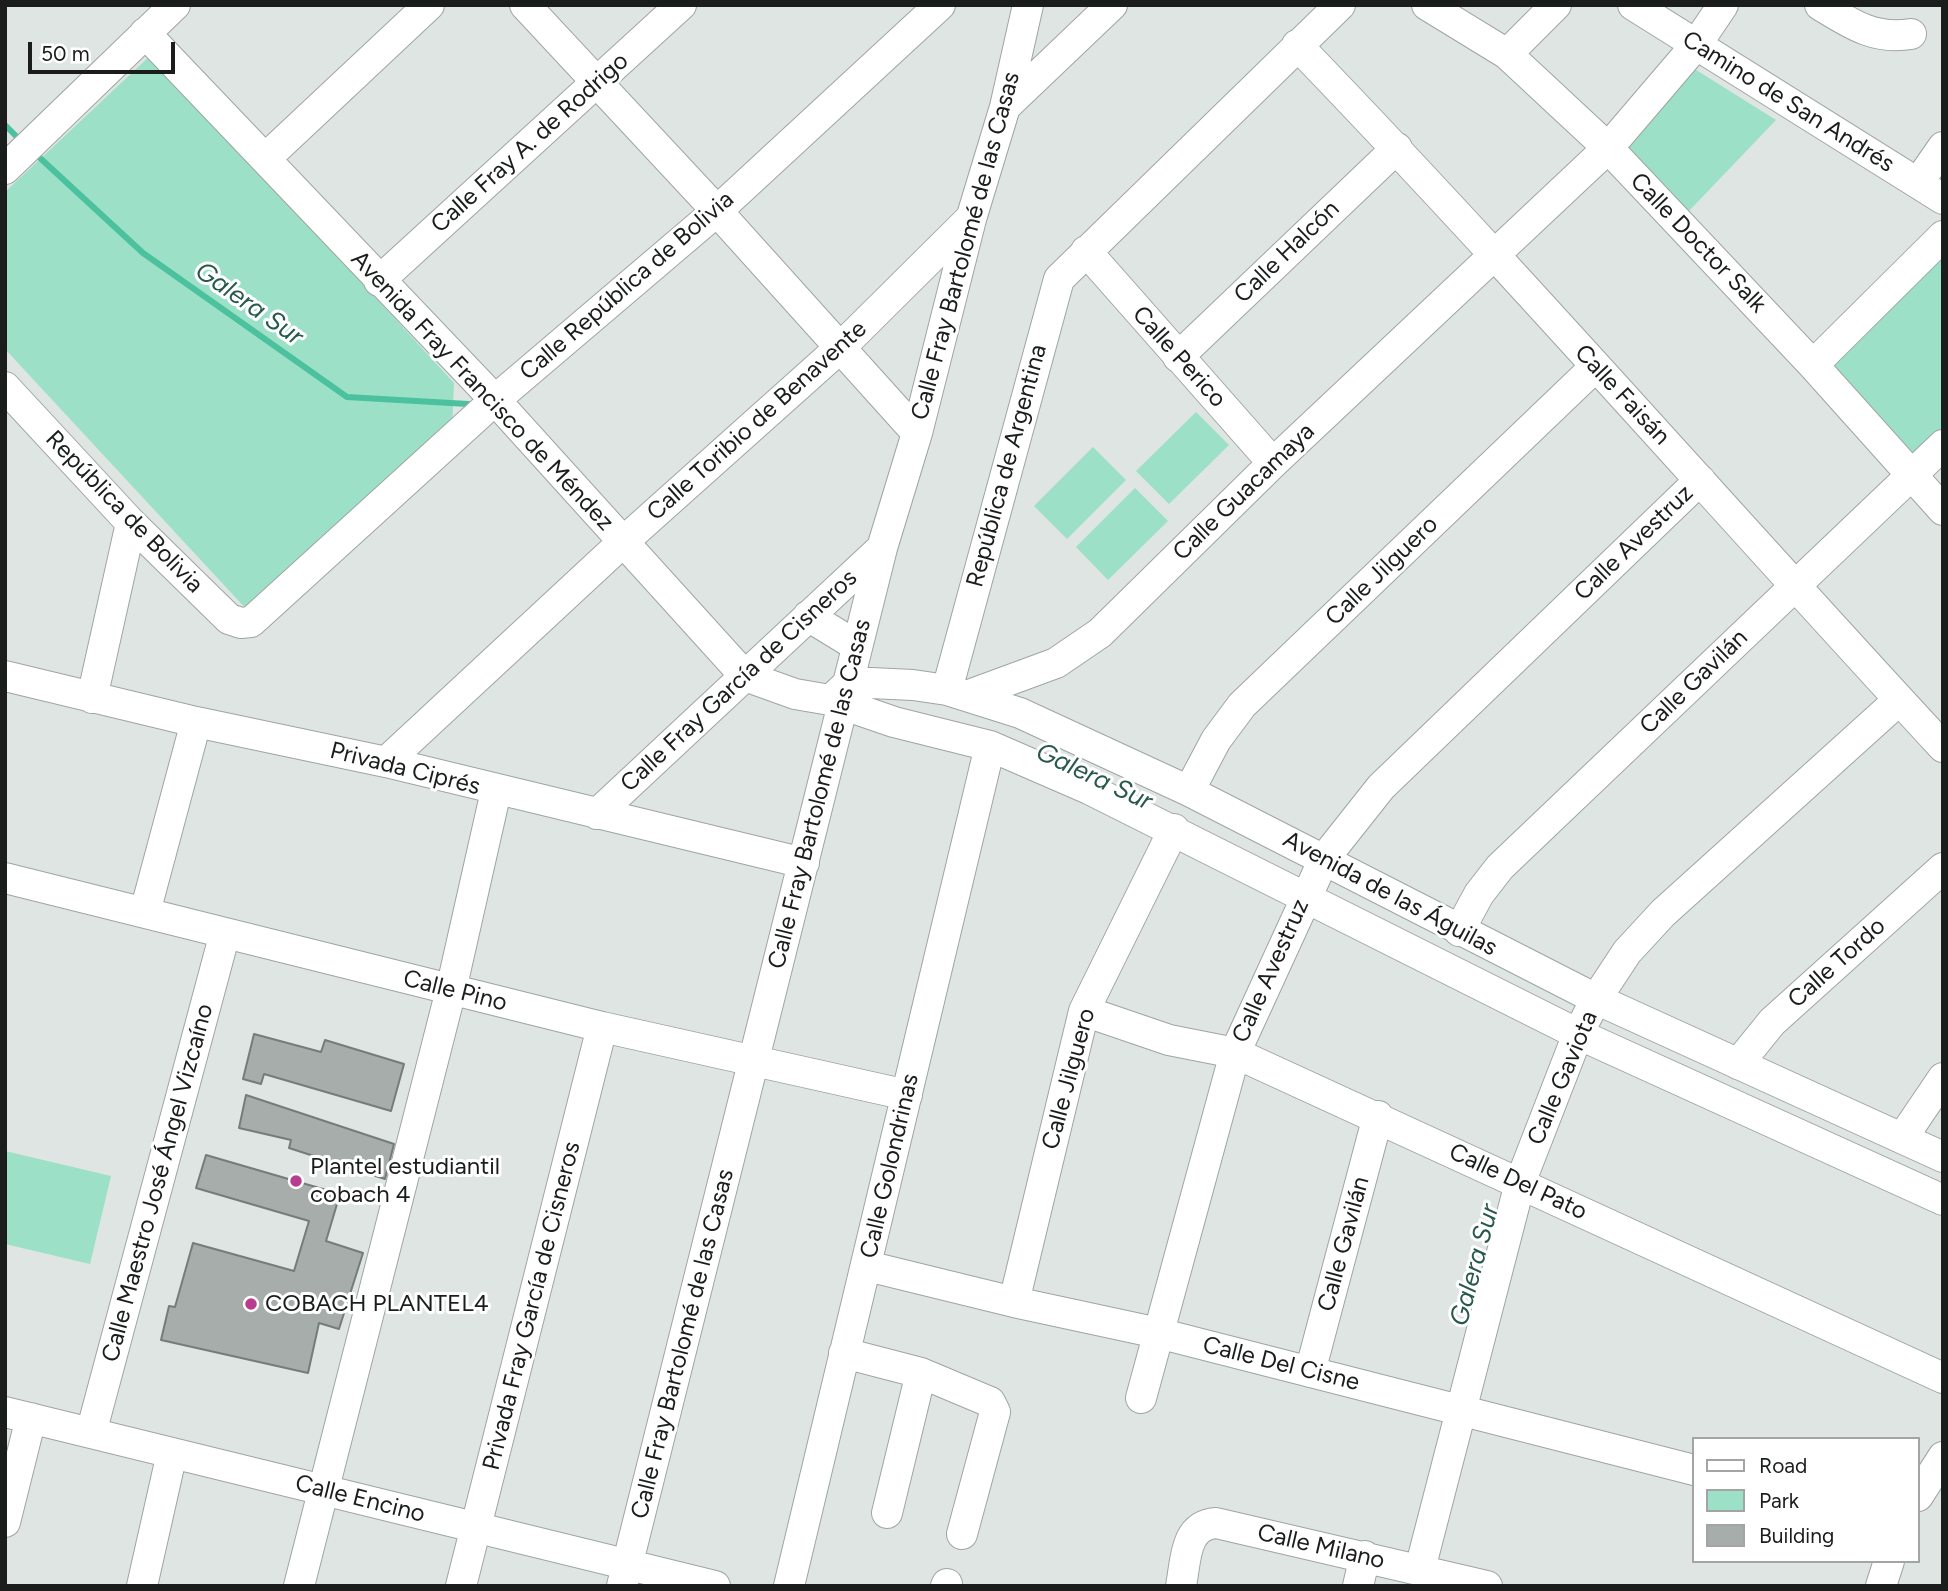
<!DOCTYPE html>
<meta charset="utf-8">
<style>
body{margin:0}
#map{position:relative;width:1948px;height:1591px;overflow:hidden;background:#dee5e2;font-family:Figtree,sans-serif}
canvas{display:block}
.frame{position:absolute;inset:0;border:7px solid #1a1d1c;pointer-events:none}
.legend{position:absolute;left:1692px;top:1437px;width:228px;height:126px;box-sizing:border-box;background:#fff;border:2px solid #a3a5a4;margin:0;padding:9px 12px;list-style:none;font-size:21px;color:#1a1d1c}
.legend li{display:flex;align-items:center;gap:14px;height:35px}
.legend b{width:35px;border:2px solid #a3a5a4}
.scale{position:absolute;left:28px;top:42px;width:147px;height:32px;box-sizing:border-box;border:4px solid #1a1d1c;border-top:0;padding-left:9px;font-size:21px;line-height:24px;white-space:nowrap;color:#1a1d1c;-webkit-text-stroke:5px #fff;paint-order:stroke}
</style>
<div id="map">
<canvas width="1948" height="1591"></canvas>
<div class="frame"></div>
<ul class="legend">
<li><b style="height:9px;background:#fff"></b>Road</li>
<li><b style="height:19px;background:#9ce0c8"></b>Park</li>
<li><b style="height:19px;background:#a6adab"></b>Building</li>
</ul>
<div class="scale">50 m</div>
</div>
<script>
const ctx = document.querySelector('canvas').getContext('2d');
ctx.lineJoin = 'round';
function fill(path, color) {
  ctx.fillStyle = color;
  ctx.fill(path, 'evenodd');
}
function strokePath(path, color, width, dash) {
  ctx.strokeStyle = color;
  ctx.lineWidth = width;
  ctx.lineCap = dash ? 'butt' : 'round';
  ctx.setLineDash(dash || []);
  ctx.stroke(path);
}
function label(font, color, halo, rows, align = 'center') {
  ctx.font = font + ' Figtree,sans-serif';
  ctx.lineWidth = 6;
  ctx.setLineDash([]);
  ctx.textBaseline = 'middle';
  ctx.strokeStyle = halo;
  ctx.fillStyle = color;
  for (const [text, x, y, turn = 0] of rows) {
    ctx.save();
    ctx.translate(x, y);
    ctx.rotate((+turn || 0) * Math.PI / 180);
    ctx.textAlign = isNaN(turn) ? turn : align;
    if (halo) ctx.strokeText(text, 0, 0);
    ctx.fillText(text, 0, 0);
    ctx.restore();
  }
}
fill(new Path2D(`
 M152,54L454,383L452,431L249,612L5,349V192Z
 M1693,68L1776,120L1687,213L1623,145Z
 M1943,251V430L1918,454L1904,452L1830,362Z
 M1196,412L1229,445L1169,504L1136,471Z
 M1093,447L1126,480L1067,539L1034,506Z
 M1135,488L1168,521L1108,580L1076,547Z
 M5,1151L111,1176L90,1264L5,1244Z`), '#9ce0c8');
strokePath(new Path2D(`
 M5,125L16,136
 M40,158L143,253L347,397L468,404`), '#4bc19e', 6);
const building = new Path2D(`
 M254,1034L321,1052L325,1040L404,1064L391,1111L264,1074L261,1084L243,1079Z
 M246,1095L394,1144L385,1179L289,1148L291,1140L239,1128Z
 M206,1155L340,1194L326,1241L363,1253L339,1329L319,1323L308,1373L161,1340L169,1306L175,1307L193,1243L294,1271L309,1221L196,1188Z`);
fill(building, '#a6adab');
strokePath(building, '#757c79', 2);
const minor = new Path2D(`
 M525,5L717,211L917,433
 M1427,5L1507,54L1608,148L1813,365L1943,510
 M1633,5L1943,199
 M1820,5C1851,24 1874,40 1911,34
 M145,33L495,400L745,676L795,694L830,700L894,722L990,746L1089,789L1578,1034L1943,1200
 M1297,45C1518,274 1727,514 1943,747
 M1507,54L1556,5
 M1005,107L1112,5
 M267,157L429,5
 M5,169L175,5
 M1918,183L1943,147
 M1086,251L1273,463
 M379,281L681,5
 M1178,357L1397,148
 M1813,365L1943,236
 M5,387L131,523L229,619L241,623L251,622L495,400L717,211L940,5
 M808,616L857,646
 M5,676L196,722L386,762L804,863
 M947,690L1059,279L1340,5
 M836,695L850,682L913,685L947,690L1020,713L1189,791L1596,999L1943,1157
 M969,695L1056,663L1100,633L1273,463L1608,148L1696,45L1723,5
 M92,698L131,523
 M386,762L623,542L841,347L970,219
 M1189,791L1216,740L1242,705L1595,367
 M597,814L882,548
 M5,878L602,1027L907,1095
 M145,912L196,722
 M1459,931L1479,894L1500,867L1943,445
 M1084,1011L1169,1040L1235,1053L1943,1378
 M1738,1064L1772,1022L1943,868
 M1903,1137L1943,1078
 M867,1266L1014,1302L1158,1333L1694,1470
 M1014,1302L1084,1011L1174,829
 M844,1353L921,1373L990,1402L995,1412L962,1534
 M1310,1372L1378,1116
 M1141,1398L1235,1053L1324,859L1381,787L1700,480
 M5,1412L715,1586
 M91,1433L225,933
 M1918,1496L1943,1457
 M887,1513L921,1373
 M5,1522L31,1418
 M1420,1569L1520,1183L1578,1034L1596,999L1627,952L1663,913L1899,700
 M142,1586L172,1453
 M299,1586L451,990L496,791
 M461,1586L602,1027
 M622,1586L882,548L917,433L971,219L1005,107L1028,5
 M789,1586L990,746
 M946,1586L947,1584
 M1181,1586C1186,1561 1184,1525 1216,1523L1487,1586
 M1358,1586L1365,1556
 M1881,1586L1889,1561`);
strokePath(minor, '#9fa5a3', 32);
strokePath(minor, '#fff', 30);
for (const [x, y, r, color] of [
 [296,1181,7,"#b83d8f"],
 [251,1304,7,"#b83d8f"]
]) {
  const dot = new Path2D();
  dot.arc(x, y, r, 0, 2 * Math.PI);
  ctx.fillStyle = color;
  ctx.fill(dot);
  strokePath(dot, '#fff', 2.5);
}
label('24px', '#1a1d1c', '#fff', [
 ["Camino de San Andrés",1788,102,32],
 ["Calle Fray A. de Rodrigo",530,143,-42],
 ["Calle Doctor Salk",1698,243,46],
 ["Calle Fray Bartolomé de las Casas",966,246,-75],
 ["Calle Halcón",1287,252,-44],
 ["Calle República de Bolivia",627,286,-41],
 ["Calle Perico",1179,357,48],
 ["Avenida Fray Francisco de Méndez",482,391,47],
 ["Calle Faisán",1622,395,47],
 ["Calle Toribio de Benavente",757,421,-42],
 ["República de Argentina",1007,466,-75],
 ["Calle Guacamaya",1244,492,-44],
 ["República de Bolivia",124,512,46],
 ["Calle Avestruz",1634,543,-44],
 ["Calle Jilguero",1382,571,-44],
 ["Calle Fray García de Cisneros",739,681,-43],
 ["Calle Gavilán",1694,682,-44],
 ["Privada Ciprés",405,769,14],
 ["Calle Fray Bartolomé de las Casas",820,794,-76],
 ["Avenida de las Águilas",1390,894,28],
 ["Calle Tordo",1837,963,-42],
 ["Calle Avestruz",1271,971,-66],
 ["Calle Pino",455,991,14],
 ["Calle Gaviota",1563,1078,-67],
 ["Calle Jilguero",1069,1079,-75],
 ["Calle Golondrinas",890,1166,-77],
 ["Calle Del Pato",1518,1182,25],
 ["Calle Maestro José Ángel Vizcaíno",158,1183,-75],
 ["Calle Gavilán",1344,1244,-75],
 ["Privada Fray García de Cisneros",532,1306,-76],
 ["Calle Fray Bartolomé de las Casas",683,1344,-76],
 ["Calle Del Cisne",1281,1364,14],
 ["Calle Encino",360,1499,14],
 ["Calle Milano",1321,1547,13]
]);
label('24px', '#1a1d1c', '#fff', [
 ["Plantel estudiantil",310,1167],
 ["cobach 4",310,1195],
 ["COBACH PLANTEL4",265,1304]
], 'left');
label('italic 26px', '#28594a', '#fff', [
 ["Galera Sur",249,304,35],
 ["Galera Sur",1094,777,25],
 ["Galera Sur",1475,1265,-75]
]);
</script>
